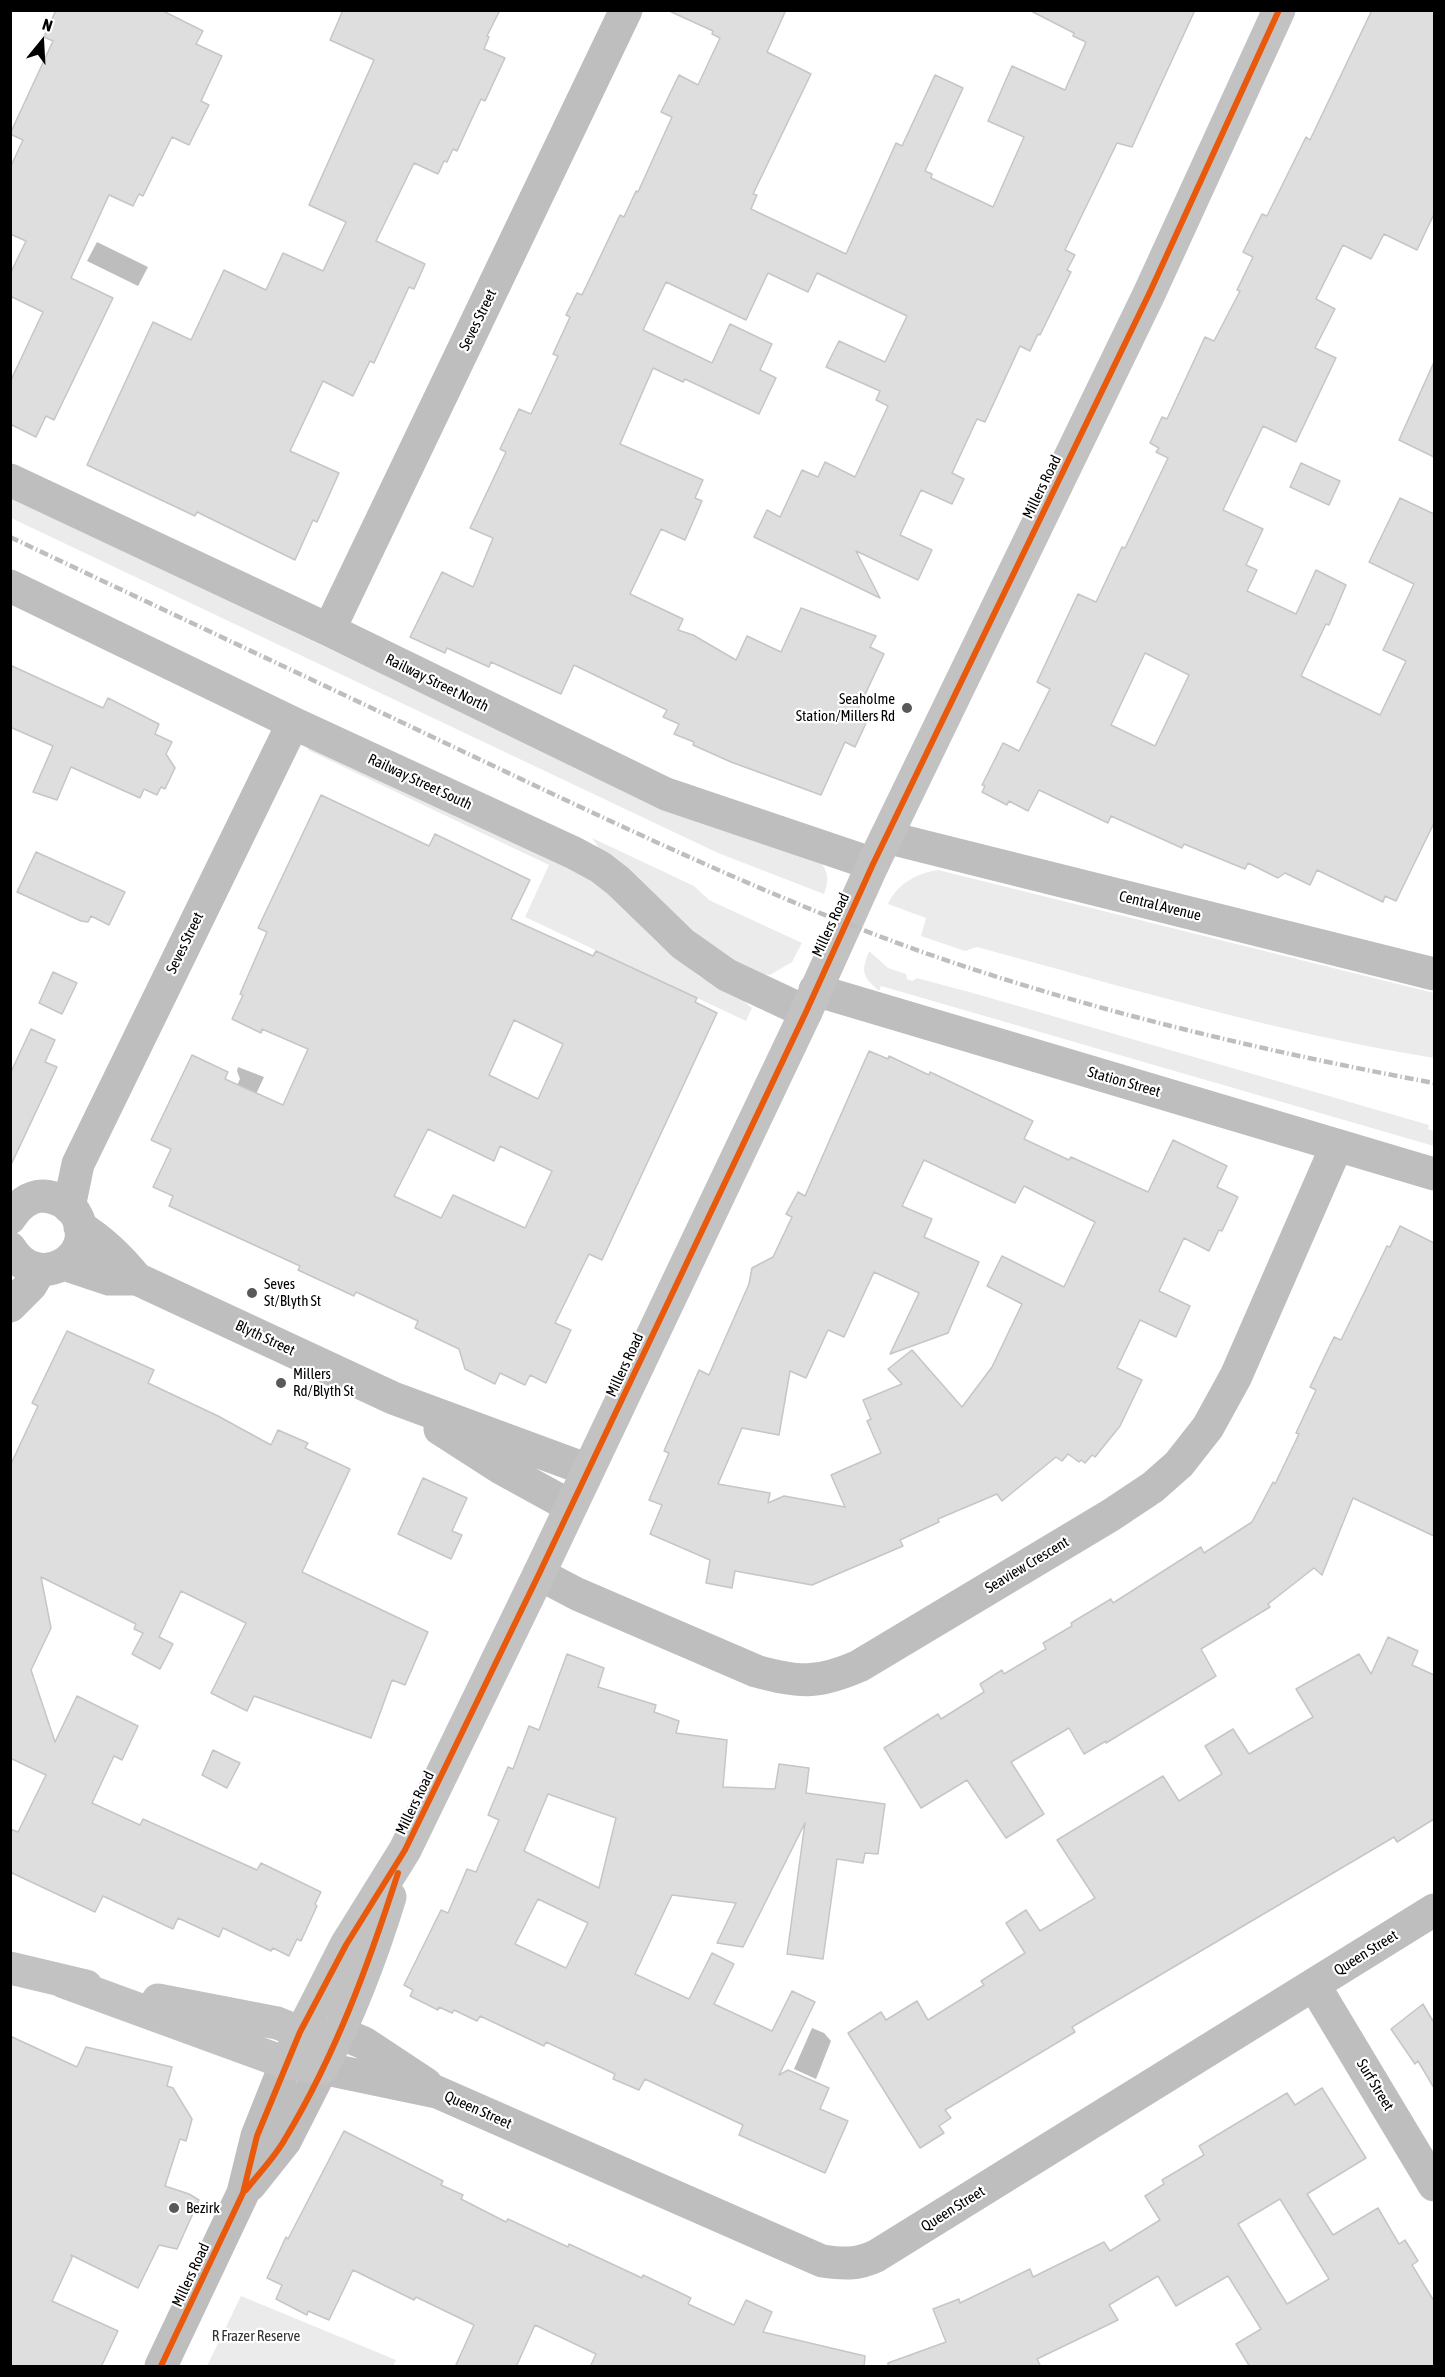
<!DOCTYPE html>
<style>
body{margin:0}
#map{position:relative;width:1445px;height:2377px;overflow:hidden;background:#fff;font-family:"Asap Condensed",sans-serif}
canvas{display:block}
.frame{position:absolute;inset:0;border:12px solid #000;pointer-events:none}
.north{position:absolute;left:12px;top:12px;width:60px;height:60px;-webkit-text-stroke:4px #fff;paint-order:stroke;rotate:18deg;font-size:16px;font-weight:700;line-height:24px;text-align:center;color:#000}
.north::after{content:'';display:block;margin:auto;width:21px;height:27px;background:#000;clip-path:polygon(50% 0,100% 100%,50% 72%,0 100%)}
</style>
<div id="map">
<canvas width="1445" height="2377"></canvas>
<div class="frame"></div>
<div class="north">N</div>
</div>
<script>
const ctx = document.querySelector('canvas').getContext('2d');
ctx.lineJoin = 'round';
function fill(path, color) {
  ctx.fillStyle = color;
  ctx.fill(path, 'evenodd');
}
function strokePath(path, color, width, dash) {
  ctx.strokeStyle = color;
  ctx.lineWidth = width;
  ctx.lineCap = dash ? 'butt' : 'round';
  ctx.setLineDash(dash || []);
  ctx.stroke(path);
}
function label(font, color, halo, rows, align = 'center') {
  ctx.font = font + ' "Asap Condensed",sans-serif';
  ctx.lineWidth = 4.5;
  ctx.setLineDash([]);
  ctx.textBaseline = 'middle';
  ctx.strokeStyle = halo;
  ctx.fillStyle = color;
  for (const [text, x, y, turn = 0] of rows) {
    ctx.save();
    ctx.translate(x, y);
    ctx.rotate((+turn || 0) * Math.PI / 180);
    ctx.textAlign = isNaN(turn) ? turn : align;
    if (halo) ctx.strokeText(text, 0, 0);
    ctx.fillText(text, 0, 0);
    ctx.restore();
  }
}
fill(new Path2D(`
 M11,498L675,813L819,861C829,871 829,881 824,894L718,853L11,518Z
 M309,747L589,875L658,943L700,977L738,996L752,1008L746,1021L525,917L549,865L308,750Z
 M592,838L694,886L709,900L802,943L792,962L770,975L757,974L720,954L599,848Z
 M938,870L1434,993V1058C1279,1033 1128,988 977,947L965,951L921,936L926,918L888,904C897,884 917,873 938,870Z
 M869,951L888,968L906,974L907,979L912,981L917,978L980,995L1429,1125L1428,1129L1434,1131V1146L881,986L879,991C862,976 861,972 869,951Z
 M241,2296L396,2360L393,2366H207Z`), '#ebebeb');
fill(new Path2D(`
 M97,242L148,267L138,286L87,261Z
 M238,1067L264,1077L245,1118L226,1108L240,1079L237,1071Z
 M812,2028L824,2033L831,2041L816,2079L794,2069Z`), '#bdbdbd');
const building = new Path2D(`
 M56,10H161L203,31L196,44L222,56L201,101L209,105L189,145L172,137L143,196L139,194L133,206L109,195L71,278L113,298L54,420L46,416L36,437L10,424V382L43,312L10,296V274L26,241L10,234V168L23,140L10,134L53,41L44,37Z
 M343,10H500L487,36L489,37L484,49L505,58L485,101L481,99L457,151L453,149L447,162L444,161L438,174L414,163L376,241L425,264L414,289L409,287L374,363L370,361L353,396L323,381L290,451L339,473L317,522L313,520L295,560L197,512L195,516L87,465L153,322L191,340L224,270L266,290L283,253L323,271L346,222L309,205L374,60L330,40Z
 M667,10H786L767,52L811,74L753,194L757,195L751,209L846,254L896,143L902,146L935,75L963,88L925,171L932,174L931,178L993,207L1024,137L988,121L1012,66L1065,90L1086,42L1073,36L1074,33L1029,10H1195L1132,147L1117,143L1065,250L1075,255L1067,270L1071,272L1040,335L1038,334L1030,351L1020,346L985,422L977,419L952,473L964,479L952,504L921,490L900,535L932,550L918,580L856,551L880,598L754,537L767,510L780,517L802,470L818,477L825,462L855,477L888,406L876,400L880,391L826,367L839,341L885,362L907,316L817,273L808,292L768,273L746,320L666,282L643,330L712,363L730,324L772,344L760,370L776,378L759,414L685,379L683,382L653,368L620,444L703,480L695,498L702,501L685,540L661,529L630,594L683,619L678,630L693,635L736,660L747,636L781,652L801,608L876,636L870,647L884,654L855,716L867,721L855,747L845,742L821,795L731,762L693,745L694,742L674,734L679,724L663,717L667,710L574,665L561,694L491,662L489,667L447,648L445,653L410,637L442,572L473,587L493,538L470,528L506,452L500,449L519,409L531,414L558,356L553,354L570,317L566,315L577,293L582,295L620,215L624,217L636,191L638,192L672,117L661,112L679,75L698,85L720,38L712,34L713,31Z
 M1372,10H1434V214L1417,250L1384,234L1371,259L1343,245L1316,299L1335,309L1315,348L1336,358L1296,442L1263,426L1223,510L1263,529L1246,565L1257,570L1247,591L1296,614L1316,570L1346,585L1329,625L1326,624L1301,676L1380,715L1406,661L1383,650L1414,584L1369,562L1400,498L1434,514V823L1396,901L1385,896L1383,902L1317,870L1310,885L1285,873L1278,878L1248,863L1245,869L1184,844L1182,848L1111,816L1108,823L1039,790L1028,811L1009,801L1007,805L982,792L985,786L982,785L1003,743L1019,751L1050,689L1037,682L1078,594L1096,602L1122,547L1125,548L1168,458L1156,452L1159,448L1150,443L1162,417L1167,419L1205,337L1214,341L1240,291L1237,290L1253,257L1243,252L1262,214L1267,216L1306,137L1310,140ZM1145,653L1189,675L1155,746L1111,725Z
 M1434,362V457L1399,440Z
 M1301,463L1340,481L1329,505L1290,487Z
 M10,665L103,708L108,698L159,724L155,734L172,742L166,754L175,768L165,789L161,787L157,795L144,789L140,798L71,767L57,800L33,792L53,746L10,727Z
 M321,795L429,846L435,834L530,880L511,919L593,956L596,951L697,998L695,1002L717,1013L602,1260L589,1254L555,1323L571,1330L546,1383L530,1375L525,1385L500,1373L495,1384L465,1369L459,1349L415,1328L418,1321L356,1292L354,1296L298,1270L300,1266L169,1206L173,1196L153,1187L171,1149L151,1140L192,1055L228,1072L225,1079L283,1105L308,1049L262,1029L261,1033L232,1019L243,995L240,994L267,932L258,928ZM514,1020L563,1044L538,1099L489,1075ZM428,1129L494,1161L500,1146L552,1171L525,1228L453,1195L441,1218L394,1196Z
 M36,852L125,892L109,925L91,916L88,922L81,921L17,892Z
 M53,972L77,983L62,1014L39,1003Z
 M31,1029L55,1040L45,1062L57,1067L10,1167V1074Z
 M869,1051L888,1059L889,1056L929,1075L930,1072L1033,1121L1024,1139L1069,1160L1071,1157L1148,1192L1173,1140L1227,1166L1217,1187L1238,1197L1222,1231L1219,1230L1209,1251L1184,1238L1159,1291L1190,1306L1176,1337L1140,1320L1117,1368L1142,1380L1120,1426L1095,1457L1092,1455L1085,1463L1081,1460L1079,1462L1068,1454L1062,1461L1056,1457L1002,1501L997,1494L938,1519L939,1522L900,1540L903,1546L812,1585L735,1571L732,1588L706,1583L710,1560L650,1534L662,1505L649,1500L669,1453L664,1451L699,1370L709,1375L749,1284L752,1268L773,1257L792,1217L786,1214L798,1192L805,1196ZM924,1160L1015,1203L1024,1186L1095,1222L1064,1287L1002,1256L987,1286L1022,1304L992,1367L962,1407L912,1350L888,1369L902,1384L863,1400L871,1419L867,1421L881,1453L831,1475L845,1507L784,1496L768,1503L770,1493L718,1484L742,1428L779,1435L790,1371L806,1378L828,1330L844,1337L874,1272L919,1293L890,1354L948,1333L979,1262L924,1237L932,1219L902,1206Z
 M1400,1226L1434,1243V1536L1353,1498L1322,1575L1314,1568L1268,1604L1270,1607L1201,1649L1216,1676L1106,1743V1741L1084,1754L1069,1728L1011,1762L1044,1814L1006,1838L967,1780L921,1808L884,1748L938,1714L941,1719L984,1692L980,1684L1002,1670L1004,1674L1046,1649L1043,1643L1072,1626L1071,1623L1111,1599L1113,1603L1201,1547L1204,1553L1252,1522L1273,1482L1275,1484L1299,1434L1296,1433L1316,1390L1310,1387L1334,1337L1341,1340L1387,1246L1390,1247Z
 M67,1331L154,1370L148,1383L218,1416L271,1445L278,1430L308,1443L305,1448L350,1469L302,1572L428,1632L405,1685L392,1680L371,1738L254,1696L247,1711L211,1693L246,1623L181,1591L159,1637L173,1644L160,1669L132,1654L143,1633L134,1629L136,1624L41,1577L51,1628L31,1670L55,1742L77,1696L138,1726L122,1760L114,1756L92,1803L140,1825L143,1819L257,1870L261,1863L321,1892L315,1904L317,1906L301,1941L297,1939L289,1956L273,1948L271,1951L223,1928L219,1937L178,1918L173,1929L103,1896L95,1912L10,1872V1829L18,1832L46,1775L10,1758V1466L38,1406L32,1403Z
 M423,1478L467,1498L452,1531L462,1535L451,1559L398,1534Z
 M1388,1637L1418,1651L1412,1665L1434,1675V1819L1397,1842L1394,1837L1072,2027L1075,2032L945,2110L951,2118L939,2126L944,2133L920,2148L848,2033L881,2012L886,2020L917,2001L928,2020L984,1985L981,1981L1025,1953L1006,1923L1026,1910L1040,1931L1095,1898L1057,1840L1163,1776L1179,1801L1222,1774L1205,1746L1233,1729L1249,1754L1313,1717L1296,1689L1359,1654L1371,1674Z
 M567,1654L604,1668L598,1687L656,1705L654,1712L679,1721L676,1733L727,1740L723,1787L775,1789L779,1764L809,1768L806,1793L885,1804L878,1854L865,1853L863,1863L837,1859L823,1959L787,1954L805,1823L743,1947L717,1943L736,1903L672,1895L635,1974L689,1999L712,1953L734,1964L714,2004L772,2031L792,1991L815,2002L779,2075L788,2070L829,2088L820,2109L848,2121L825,2173L739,2135L743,2125L645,2079L639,2090L613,2079L615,2074L546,2042L544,2046L480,2016L477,2021L454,2010L452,2013L439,2007L438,2010L410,1996L413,1990L404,1985L441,1910L448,1913L467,1869L476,1872L499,1820L488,1815L508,1767L513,1769L529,1726L539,1730ZM548,1794L616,1818L599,1888L524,1851ZM538,1899L588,1923L566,1968L515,1944Z
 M213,1750L240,1763L227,1788L202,1775Z
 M1423,2004L1434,2023V2088L1418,2061L1415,2064L1391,2029Z
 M10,2036L77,2067L86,2047L172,2067L167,2086L173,2088L192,2119L186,2141L180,2139L165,2186L189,2194L199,2200L177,2249L159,2245L138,2288L71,2255L72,2258L52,2301L118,2331L101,2367H10Z
 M1322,2088L1366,2158L1307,2194L1333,2235L1378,2208L1399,2244L1405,2240L1418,2261L1412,2265L1434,2301V2367H1250L1236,2344L1261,2329L1228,2276L1176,2306L1158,2276L1109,2305L1118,2320L1037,2359L1041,2367H888V2363L946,2342L933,2309L959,2299L960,2303L1030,2269L1033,2277L1104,2242L1110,2251L1160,2220L1145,2196L1164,2184L1162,2180L1204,2155L1199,2146L1287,2093L1295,2105ZM1280,2199L1329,2279L1287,2304L1238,2224Z
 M344,2131L443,2181L441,2185L463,2195L461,2199L506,2222L508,2219L568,2247L569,2244L642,2278L643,2275L691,2298L688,2304L734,2325L746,2300L772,2312L763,2332L865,2356L864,2367H590L596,2354L535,2325L516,2367H455L474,2325L416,2297L414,2300L353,2270L329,2320L308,2311L307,2315L276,2299L282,2285L267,2278L286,2237L288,2239Z`);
fill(building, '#dedede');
strokePath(building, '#c6c6c6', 1.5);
strokePath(new Path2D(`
 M10,480L329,630L666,794L873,864
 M10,586L293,723L574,853L600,867L618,881L683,944L727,975L806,1012
 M329,630L626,10
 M886,837L1434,974
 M815,990L1434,1174
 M69,1207L78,1164L293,723
 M10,1306L31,1285L40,1270
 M539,1574L577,1594L756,1671C798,1683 818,1684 859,1666L1111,1515L1153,1487L1179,1464L1208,1427L1236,1376L1337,1145
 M1314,1985L1434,2185
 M340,2033L364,2043L426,2084
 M322,2068L437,2092L822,2261C843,2264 857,2265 876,2256L1434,1910`), '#bebebe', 33);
strokePath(new Path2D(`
 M10,1218C17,1206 29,1196 43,1196C56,1197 67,1202 75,1213C102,1256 37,1295 10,1248
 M80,1227C103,1241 120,1258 137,1279L393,1398L588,1470
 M64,1264L109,1279H137
 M440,1429L499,1467L570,1506
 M250,2185L285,2141L322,2068
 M161,2366L243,2193L257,2136L286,2063`), '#bebebe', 33);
strokePath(new Path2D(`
 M10,1968L86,1986
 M64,1982L286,2063L322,2068C350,2013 372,1956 390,1897
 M158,2000L277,2023L300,2032L321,2035
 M286,2063L346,1945L405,1850L539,1574L806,1012L873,864L1149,294L1279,10`), '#c2c2c2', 33);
strokePath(new Path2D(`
 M10,537C168,612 326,686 483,761C629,830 775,900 928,954C1092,1011 1263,1051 1434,1083`), '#bebebe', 4.5, [9, 3, 1.5, 3]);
strokePath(new Path2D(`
 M246,2190C259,2173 275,2157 285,2139C336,2054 368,1966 398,1873
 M161,2366L243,2193L257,2136L300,2032L346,1945L405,1850L539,1574L806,1012L873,864L1149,294L1279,10`), '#e8590c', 6);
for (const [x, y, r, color] of [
 [907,708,6,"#595959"],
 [252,1293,6,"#595959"],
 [281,1383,6,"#595959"],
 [174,2208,6,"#595959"]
]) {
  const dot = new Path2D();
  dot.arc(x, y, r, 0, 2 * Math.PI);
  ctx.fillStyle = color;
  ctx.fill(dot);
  strokePath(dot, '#fff', 2);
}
label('15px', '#000', '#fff', [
 ["Seves Street",478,320,-64],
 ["Millers Road",1042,487,-64],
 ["Railway Street North",437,683,26],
 ["Railway Street South",420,782,25],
 ["Central Avenue",1160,906,14],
 ["Millers Road",831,925,-65],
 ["Seves Street",185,943,-64],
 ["Station Street",1124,1082,16],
 ["Blyth Street",265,1338,25],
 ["Millers Road",625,1365,-65],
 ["Seaview Crescent",1027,1565,-31],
 ["Millers Road",415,1803,-64],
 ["Queen Street",1366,1953,-32],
 ["Surf Street",1375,2085,59],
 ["Queen Street",478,2110,24],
 ["Queen Street",953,2209,-32],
 ["Millers Road",191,2275,-65]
]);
label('15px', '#000', '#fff', [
 ["Seaholme",895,699,"right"],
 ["Station/Millers Rd",895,716,"right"],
 ["Seves",264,1284],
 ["St/Blyth St",264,1301],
 ["Millers",293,1374],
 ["Rd/Blyth St",293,1391],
 ["Bezirk",186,2208]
], 'left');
label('15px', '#313131', '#fff', [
 ["R Frazer Reserve",256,2336]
]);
</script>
